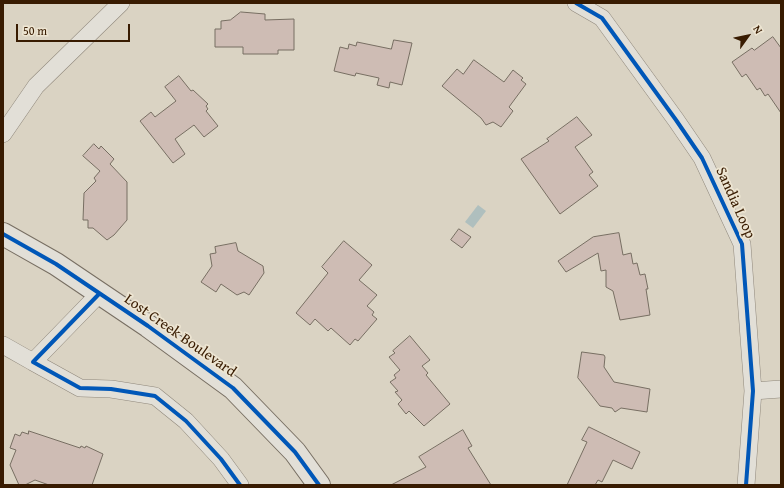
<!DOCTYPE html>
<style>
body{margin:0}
#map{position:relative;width:784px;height:488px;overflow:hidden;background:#dad3c3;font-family:"Gentium Book Plus",serif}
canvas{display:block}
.frame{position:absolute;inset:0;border:4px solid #381b01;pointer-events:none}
.north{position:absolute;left:728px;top:16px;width:40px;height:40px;-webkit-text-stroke:3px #ede5d2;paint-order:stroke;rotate:57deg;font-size:11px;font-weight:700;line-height:16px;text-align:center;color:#381b01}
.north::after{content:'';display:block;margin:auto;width:14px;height:18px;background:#381b01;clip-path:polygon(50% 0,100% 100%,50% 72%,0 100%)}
.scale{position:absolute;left:16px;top:24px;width:114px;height:18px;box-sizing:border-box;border:2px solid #381b01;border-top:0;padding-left:5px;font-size:12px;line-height:14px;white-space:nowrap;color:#381b01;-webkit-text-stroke:3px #ede5d2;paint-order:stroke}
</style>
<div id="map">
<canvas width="784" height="488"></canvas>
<div class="frame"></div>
<div class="north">N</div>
<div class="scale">50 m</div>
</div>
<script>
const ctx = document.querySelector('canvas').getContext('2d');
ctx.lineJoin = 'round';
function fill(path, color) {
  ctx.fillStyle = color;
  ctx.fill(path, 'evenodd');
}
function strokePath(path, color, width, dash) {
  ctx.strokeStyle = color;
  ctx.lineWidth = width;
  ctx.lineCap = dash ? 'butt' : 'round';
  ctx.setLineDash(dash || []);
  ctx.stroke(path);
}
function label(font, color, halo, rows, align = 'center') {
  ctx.font = font + ' "Gentium Book Plus",serif';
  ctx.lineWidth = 3.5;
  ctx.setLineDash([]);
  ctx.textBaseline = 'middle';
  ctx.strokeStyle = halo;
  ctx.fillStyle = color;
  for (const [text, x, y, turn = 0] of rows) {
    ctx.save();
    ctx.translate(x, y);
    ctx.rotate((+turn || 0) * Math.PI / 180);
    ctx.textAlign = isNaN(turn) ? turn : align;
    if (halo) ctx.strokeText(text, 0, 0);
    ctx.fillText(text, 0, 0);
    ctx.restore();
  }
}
fill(new Path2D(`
 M478,205L486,211L473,228L465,222Z`), '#afbfbe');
const building = new Path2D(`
 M241,12L265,14V20L294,19V50H278V54H243V47H215V29H221V21L230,20Z
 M773,37L781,48V113L768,94L765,96L760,88L757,90L746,74L742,77L732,62L752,48L754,50Z
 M394,40L412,43L402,85L390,82L389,88L377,85L379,78L356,73L355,76L334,71L340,47L348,49L349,44L356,46L357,42L391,49Z
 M474,60L504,82L513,70L523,78L521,80L526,84L509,107L513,111L501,127L493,122L486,125L481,118L442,86L457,69L463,74Z
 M179,76L191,91L193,90L208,104L206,106L208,109L206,111L218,126L204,137L194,125L175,139L185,154L173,163L140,121L151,112L155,117L176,101L165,87Z
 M577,117L592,135L575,147L593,172L589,175L598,186L560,214L521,159L549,141L547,139Z
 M94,144L99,149L101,146L114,159L110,164L127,182V220L114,235L107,240L93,228H88V220H83L84,193L96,181L94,178L100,171L83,156Z
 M459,229L471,237L462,248L451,240Z
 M619,233L623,255L631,253L633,264L637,263L640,275L645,274L648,289H646L650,315L620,320L613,291L606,287V270L601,271L598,253L566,272L558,261L593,237Z
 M344,241L372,265L359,280L377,295L367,306L374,312L372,315L377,319L358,341L355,339L350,345L331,328L328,331L315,319L310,325L296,313L328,273L322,267Z
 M236,243L238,251L263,266L264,273L249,295L244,292L237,295L221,284L216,292L201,282L212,266L210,254L216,253L215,247Z
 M410,336L430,360L422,366L428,373L426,375L450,404L424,426L409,411L406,414L398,404L402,400L395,392L398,391L390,382L396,378L394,375L400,370L389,357L395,353L393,351Z
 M582,352L604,355L605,357L604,367L614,382L650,389L647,412L621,408L615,412L612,408L600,406L578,378Z
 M589,427L640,452L632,469L613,460L602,482L598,480L595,485H567L587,442L582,440Z
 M463,430L472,446L468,448L491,485H391L426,467L419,457Z
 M29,431L80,448L81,446L85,448L86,446L103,454L92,485H49L35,480L25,485H19L10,465L16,450L10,448L15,434L20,436L22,432L28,434Z`);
fill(building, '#cebcb4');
strokePath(building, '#776e62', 1);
const street = new Path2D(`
 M576,3L602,18L676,120L702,158L742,244L753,391L746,485
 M3,134L36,86L121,3
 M99,294L33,362L80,388L111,389L155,396L186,421L221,459L240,485
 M3,345L33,362
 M753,391L781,389`);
const secondary = new Path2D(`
 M3,234L56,264L148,326L233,388L295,452L319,485`);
strokePath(street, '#8f877b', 18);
strokePath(secondary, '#776e62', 24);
strokePath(street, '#e2dfd7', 17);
strokePath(secondary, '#e2dfd7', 22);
strokePath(new Path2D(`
 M576,3L602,18L676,120L702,158L742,244L753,391L746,485
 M3,234L56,264L148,326L233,388L295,452L319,485
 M99,294L33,362L80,388L111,389L155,396L186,421L221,459L240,485`), '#0057b8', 4);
label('15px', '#381b01', '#ede5d2', [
 ["Sandia Loop",735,203,66],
 ["Lost Creek Boulevard",180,336,35]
]);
</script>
